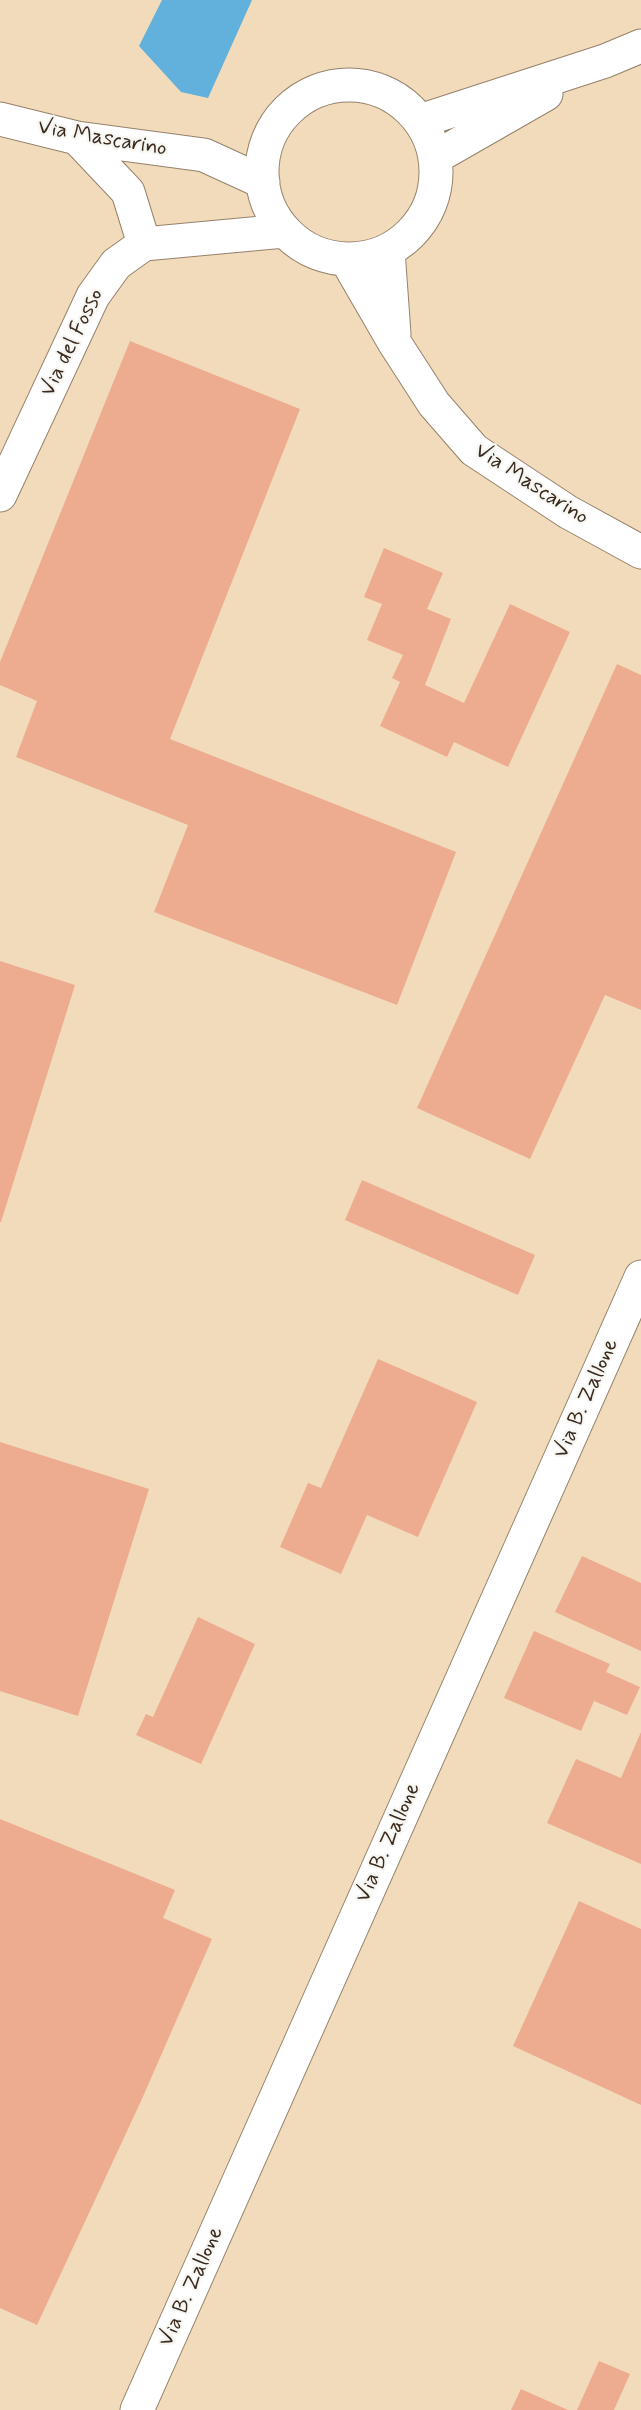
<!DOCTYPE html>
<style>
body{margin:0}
canvas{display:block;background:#f1dbbb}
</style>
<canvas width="641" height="2410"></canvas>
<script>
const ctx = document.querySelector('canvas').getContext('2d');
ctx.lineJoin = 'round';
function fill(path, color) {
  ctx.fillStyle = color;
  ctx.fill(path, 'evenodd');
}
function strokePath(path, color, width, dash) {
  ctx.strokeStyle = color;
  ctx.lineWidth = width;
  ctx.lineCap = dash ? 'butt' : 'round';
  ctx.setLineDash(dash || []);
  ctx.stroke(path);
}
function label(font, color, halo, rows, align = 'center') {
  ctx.font = font + ' Mynerve,sans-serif';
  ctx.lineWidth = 4.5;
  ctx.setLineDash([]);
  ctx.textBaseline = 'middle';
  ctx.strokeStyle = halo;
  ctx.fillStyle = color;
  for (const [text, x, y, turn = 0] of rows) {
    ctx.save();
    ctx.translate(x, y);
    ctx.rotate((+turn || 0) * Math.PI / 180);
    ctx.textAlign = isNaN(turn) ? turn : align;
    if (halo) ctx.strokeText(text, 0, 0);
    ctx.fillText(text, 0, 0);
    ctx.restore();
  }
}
fill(new Path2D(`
 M162,0H252L208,98L181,92L139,46Z`), '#62b0dc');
fill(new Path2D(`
 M130,341L300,409L170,739L456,852L397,1005L154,912L188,825L16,757L37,701L0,685V662Z
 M384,548L443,573L427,609L451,619L425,685L464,703L510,604L570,632L508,767L454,742L447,757L380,726L400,682L392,678L403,655L367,640L382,604L364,597Z
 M617,664L641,675V1010L605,995L530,1159L417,1108Z
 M0,961L75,985L1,1222H0Z
 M362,1180L535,1255L518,1295L345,1220Z
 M378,1359L477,1402L418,1537L367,1515L341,1574L280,1547L308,1483L321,1488Z
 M0,1442L149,1489L78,1716L0,1691Z
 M582,1556L641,1583V1651L555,1612Z
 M198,1617L255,1644L201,1764L136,1735L146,1714L153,1717Z
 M534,1631L610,1664L606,1672L640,1687L627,1715L594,1701L581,1731L504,1698Z
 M641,1732V1864L547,1823L576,1759L621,1778Z
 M0,1819L175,1890L163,1918L212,1939L141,2101L37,2325L0,2308Z
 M579,1901L641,1929V2105L513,2046Z
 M599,2361L630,2374L614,2410H577Z
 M521,2389L568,2410H511Z`), '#edac8f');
const minor = new Path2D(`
 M262 172a87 87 0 1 1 174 0a87 87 0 1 1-174 0Z
 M0,119L77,138L204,155L263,182
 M420,121L605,61L641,46
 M77,138L128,192L144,244
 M436,157L546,94
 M388,251L394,334
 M346,259L394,342L434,404L474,450L568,512L641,552
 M0,495L93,296L116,264L144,244L284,231
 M137,2410L641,1277`);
strokePath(minor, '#96826c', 35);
strokePath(minor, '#fff', 33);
label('22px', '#3b2a1e', '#f6f6f2', [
 ["Via Mascarino",102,139,10],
 ["Via del Fosso",73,343,-64],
 ["Via Mascarino",531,485,33],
 ["Via B. Zallone",587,1399,-66],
 ["Via B. Zallone",389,1843,-66],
 ["Via B. Zallone",192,2287,-66]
]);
</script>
